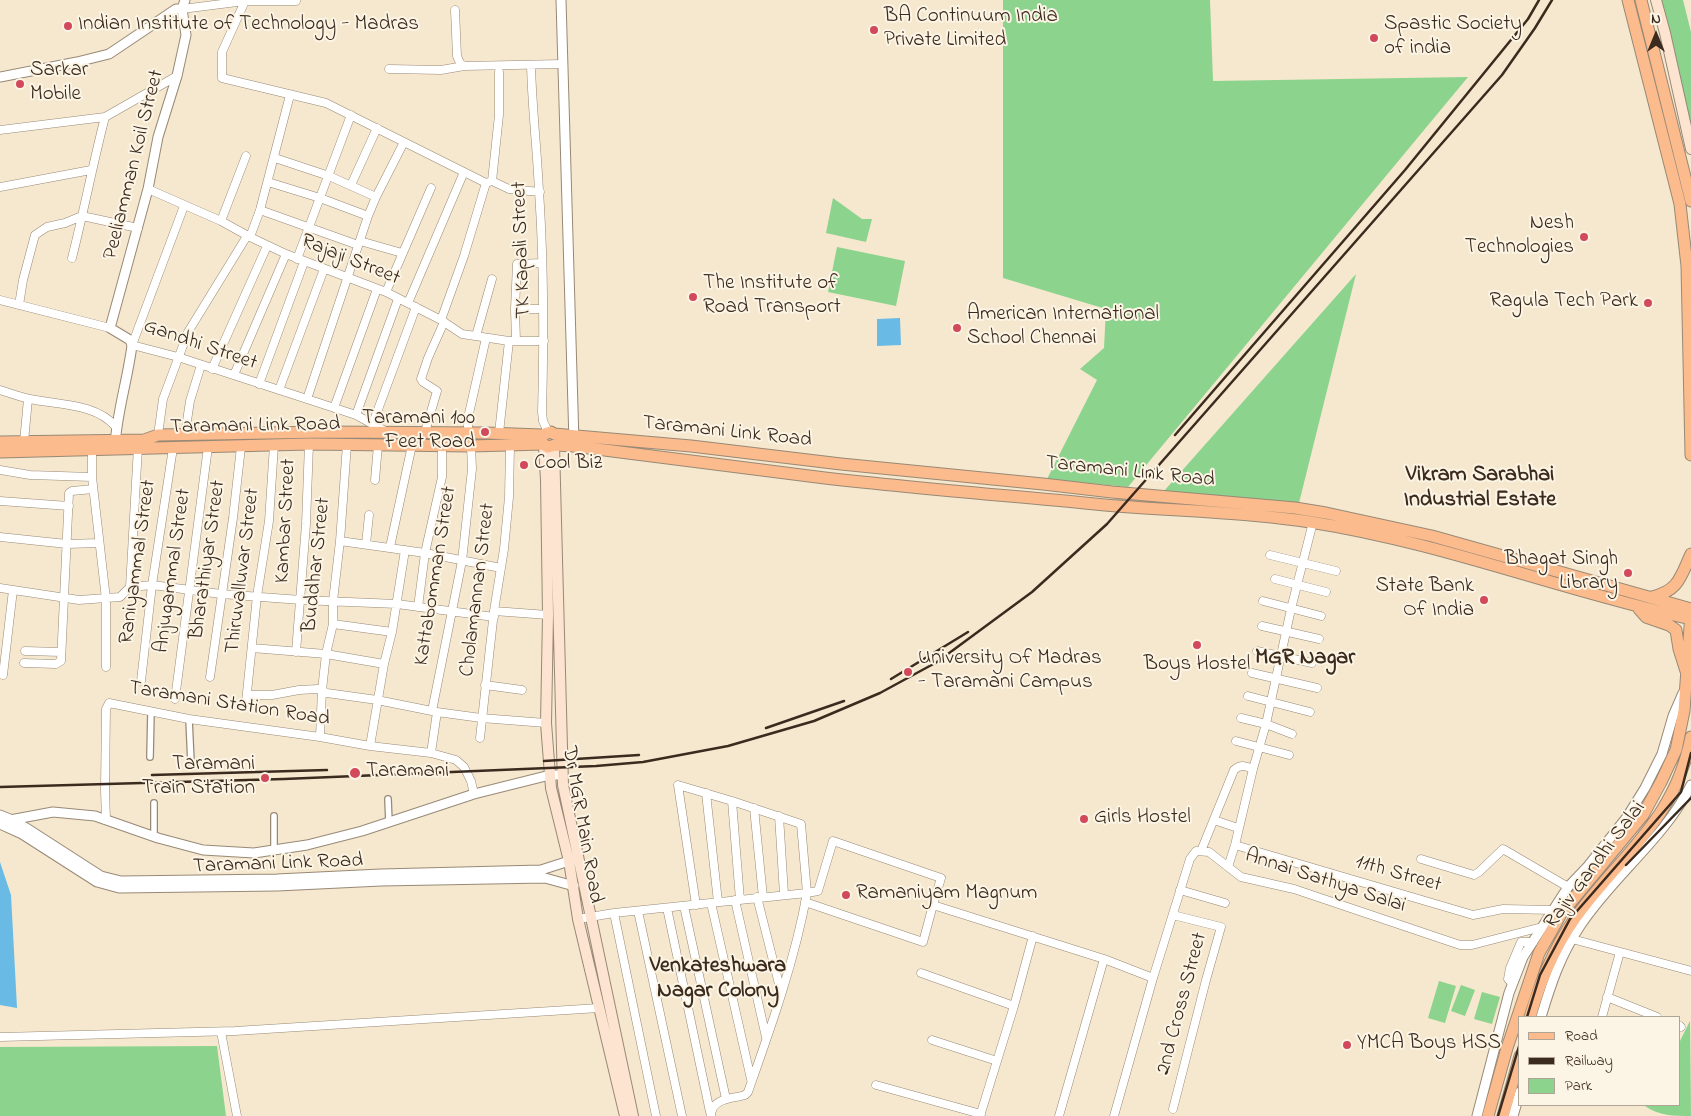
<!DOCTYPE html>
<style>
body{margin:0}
#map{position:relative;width:1691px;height:1116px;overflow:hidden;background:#f5e8ce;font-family:"Indie Flower",sans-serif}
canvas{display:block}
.legend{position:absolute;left:1518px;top:1016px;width:162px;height:90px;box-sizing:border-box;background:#fcf5e5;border:1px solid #afa495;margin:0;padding:6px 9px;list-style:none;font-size:15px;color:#3b2a1e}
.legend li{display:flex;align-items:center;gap:10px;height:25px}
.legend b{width:25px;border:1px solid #afa495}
.north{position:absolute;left:1631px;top:10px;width:50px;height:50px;-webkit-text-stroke:4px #fcf5e5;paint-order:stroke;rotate:0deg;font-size:14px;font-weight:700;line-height:20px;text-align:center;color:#3b2a1e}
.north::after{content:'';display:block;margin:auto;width:18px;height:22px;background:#3b2a1e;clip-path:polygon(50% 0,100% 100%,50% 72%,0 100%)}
</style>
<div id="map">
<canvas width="1691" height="1116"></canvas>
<ul class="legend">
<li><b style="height:6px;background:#fbbb8d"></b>Road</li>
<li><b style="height:6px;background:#3b2a1e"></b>Railway</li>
<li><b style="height:14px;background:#8cd38d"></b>Park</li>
</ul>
<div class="north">N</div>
</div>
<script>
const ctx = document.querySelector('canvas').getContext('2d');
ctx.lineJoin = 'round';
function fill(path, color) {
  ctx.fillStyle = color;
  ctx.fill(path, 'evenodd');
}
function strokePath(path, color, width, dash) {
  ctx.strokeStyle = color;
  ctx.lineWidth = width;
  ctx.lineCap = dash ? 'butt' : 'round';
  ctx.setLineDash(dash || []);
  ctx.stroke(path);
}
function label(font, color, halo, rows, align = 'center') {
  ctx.font = font + ' "Indie Flower",sans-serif';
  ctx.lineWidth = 4;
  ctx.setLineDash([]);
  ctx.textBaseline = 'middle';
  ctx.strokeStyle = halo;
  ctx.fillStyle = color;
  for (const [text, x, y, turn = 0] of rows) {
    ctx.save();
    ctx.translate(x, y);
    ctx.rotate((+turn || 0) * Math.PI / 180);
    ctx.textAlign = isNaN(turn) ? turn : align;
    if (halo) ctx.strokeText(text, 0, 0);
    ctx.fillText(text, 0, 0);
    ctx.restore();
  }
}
fill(new Path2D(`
 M1003,0H1210L1213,81L1468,77L1128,487L1047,479L1097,380L1080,369L1104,348L1106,309L1003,278Z
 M1659,0H1683L1691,32V131Z
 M833,198L862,219H872L866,242L826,233Z
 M837,247L905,261L896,306L828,292Z
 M1356,274L1299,503L1164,491Z
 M1439,981L1456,986L1445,1023L1428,1018Z
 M1461,985L1475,990L1465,1016L1451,1011Z
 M1482,992L1500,997L1492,1024L1474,1019Z
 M1690,1021L1691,1116C1674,1116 1659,1116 1645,1106L1646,1105H1680V1041Z
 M217,1046L226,1116H0V1047Z`), '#8cd38d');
fill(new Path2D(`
 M900,318L901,345L877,346V319Z
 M0,862L11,895L17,1008L0,1005Z`), '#69bae4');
const pedestrian = new Path2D(`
 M189,719L191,763
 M150,757L151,711
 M388,799L389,823
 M274,816V850
 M154,836V803`);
const minor = new Path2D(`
 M245,1L222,52V78L326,103L486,183L492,181L509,189L540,192
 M182,9L245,1H296
 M455,10L457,56L460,63L464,66L562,64
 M531,65C532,107 537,149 539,191C544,264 544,339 542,412L543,421L548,432
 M389,69L441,70L464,66
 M0,130L105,117L177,76
 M275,158L329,176L376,197
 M492,181L499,115V72
 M268,182L320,198L368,216
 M351,185L377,128
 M0,187L91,170
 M148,189L221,221L250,237L286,254L386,292L441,320L462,334L509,341H544
 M184,206L132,345L178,357L356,415L387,432
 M260,210L358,245
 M221,221L246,156
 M250,237L260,210L290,95
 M360,241L402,253
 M72,258C84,211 93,163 105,117
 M297,259L351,115
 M386,292L431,188
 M0,300L110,328
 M408,303L464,172
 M19,305L23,280L35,235L47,227L65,223L82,216L138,228
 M515,309H543
 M441,320L464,256L486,183
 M476,336L492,279
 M516,341L515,309L517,264L542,263
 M212,369L267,246
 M234,375L286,254
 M259,384L304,262
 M0,390C10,393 20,397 30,399C58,405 96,403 116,427
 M279,390L324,269
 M307,399L368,216L376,197L404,142
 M334,408L377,289
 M356,415L398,299
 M373,423L416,307
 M425,432L437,391L423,382L421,379L428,358L444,322
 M468,433V418L486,338
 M499,433L509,341
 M185,434L190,401L201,365
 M158,435L163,399L188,332L247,236
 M24,442L28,399
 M92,450V477L106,599V667
 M0,470L30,475L92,477
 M375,480L378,445
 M0,501L69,506
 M0,537L67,544L99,543
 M340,541L425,553L501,568
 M366,544L369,515
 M390,547L412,445
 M1270,555L1336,571
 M1275,579L1326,592
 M130,587L152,585L221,594L301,600L397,604L494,617
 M130,587L138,447
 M0,588L79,600L120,597L130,587
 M1263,601L1321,616
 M418,607L425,553L442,477V445
 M494,611L548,615
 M333,624L392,632
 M1262,626L1319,639
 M252,648L326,654L384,664
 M25,651L61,652
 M1257,651L1312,663
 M296,652L306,524L309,444
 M24,663L56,664L61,661L69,493L72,491L93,489
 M1252,673L1317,688
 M3,675L13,590
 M210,677L233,518L241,447
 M141,681L152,585L173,448
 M485,685L522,690
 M247,695H272L299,690L318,689L327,693L377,700L437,712L481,718L546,723
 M1248,696L1310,712
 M175,699L208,447
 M246,702L257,596L269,521L274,445
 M432,711L462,561L472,469L471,446
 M1241,718L1266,724L1292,734
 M320,737L322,690L326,654L333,624V601L340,541L347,444
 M480,738L494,611L504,549L509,497L510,446
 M1236,741L1289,755
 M370,746L384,664L392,632L405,550
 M431,753L437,712
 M706,793L718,902
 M732,801L740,900
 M754,808L763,897
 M779,816L784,894
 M106,820L105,790L106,709L109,703L189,719L320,737L370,746L431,753L456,760L464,767L471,781L474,794
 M1214,820L1238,828
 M1235,845L1473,915L1503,909L1554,910
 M1201,851L1234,770C1241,764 1245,766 1253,769
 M1421,859L1474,875L1479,872L1503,849L1568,887
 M1228,867L1235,845L1253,769L1266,724L1291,609L1313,522
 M1180,890L1225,903
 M757,897L781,992
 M735,900L766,1037
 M805,902L923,942L933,905
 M711,903L751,1079
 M696,905L678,785L732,801L801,824L807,893L818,891L833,841L941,878L933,905L1104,959L1153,978
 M684,906L726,1099
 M667,908L710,1112
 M638,911L682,1116
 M614,913L656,1116
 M1173,915L1221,927L1206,980L1173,1109
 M578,919L614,913L807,893C795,960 771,1027 748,1092L745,1095C732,1099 711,1098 711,1116
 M1572,939L1691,971
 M921,973L1014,1006
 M1512,983L1508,979L1510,968L1521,942H1533
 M1607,997L1657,1017
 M1602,1017L1620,952
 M1680,1026L1681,1027
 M221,1032L237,1116
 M0,1037L235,1031L599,1008
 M932,1040L997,1061
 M876,1085L981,1114
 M980,1116L1014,1006L1033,936
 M1059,1116L1104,959
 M1114,1116L1153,978L1190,859L1196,851L1209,852L1241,877L1294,889L1460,945H1472L1542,927`);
const tertiary = new Path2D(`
 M561,0L574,442
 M0,77L77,62L109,54L176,9H182
 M115,445C117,412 128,378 132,345L130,340L110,328L148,189L158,137L177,76L186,35L182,9L185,0
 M0,815L10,819L28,829L101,876L121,881L277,879L381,874L541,870L569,861
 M10,820L53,812L95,816L158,838L203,850L254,853L307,845L362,831L474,794L550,775H562
 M0,824L22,834L97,882L119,888L277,886L381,881L545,878L574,886
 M1541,1017C1551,984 1560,956 1580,926C1613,876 1664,839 1691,785
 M1477,1116L1509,993L1523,957L1568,887L1588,866L1627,817L1645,788L1662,754L1673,716L1683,693
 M1513,1116L1520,1092`);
const secondary = new Path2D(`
 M1656,0L1665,33L1691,149
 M544,446L546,480L548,615L546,723L551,788L569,861L578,919L625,1116
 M554,446L563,785L633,1116`);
const primary = new Path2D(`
 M1628,0L1680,204L1687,266L1691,455
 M1641,0L1691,201
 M0,442L144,440L158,435L324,432L486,433L542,435
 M0,452L309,444L471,446L543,444
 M1652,597C1679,590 1680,578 1691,554
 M1639,609L1646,617L1669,625L1676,630L1679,649L1686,671
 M1691,619C1563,591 1440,542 1310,522C1239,511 1166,511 1095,504C1002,495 909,488 817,477C735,467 654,456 573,446L555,445L548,447L543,444L541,439L544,434L551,432L554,434L691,446L841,464L1043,484L1112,492L1295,508L1326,513L1432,536L1691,609
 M1530,1017C1541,978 1559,937 1585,905C1630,848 1676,814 1691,737
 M1488,1116L1507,1048L1539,953L1561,914L1643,815L1661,782L1676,750L1684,711L1691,613
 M1503,1116L1520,1056`);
strokePath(pedestrian, '#988976', 8);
strokePath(minor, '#988976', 9);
strokePath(tertiary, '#988976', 11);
strokePath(secondary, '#988976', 12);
strokePath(primary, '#988976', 13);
strokePath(pedestrian, '#fff', 5.5);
strokePath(minor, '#fff', 8);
strokePath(tertiary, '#fff', 9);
strokePath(secondary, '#fde4d1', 10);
strokePath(primary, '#fbbb8d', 11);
strokePath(new Path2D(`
 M1175,435L1405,170L1528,19L1539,0
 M891,679L968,632
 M766,728L844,701
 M544,761L639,755
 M152,775L327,770
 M0,787L284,779L596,766L643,762L728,746L814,721L880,693L937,662L1032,592L1107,524L1502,75L1535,28L1552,0
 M1626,865L1691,798
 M1527,1017L1540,975L1570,919L1681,792L1691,753
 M1498,1116L1520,1043`), '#3b2a1e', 2.5);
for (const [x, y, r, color] of [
 [68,26,5,"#d1495b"],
 [874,30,5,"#d1495b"],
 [1374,38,5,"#d1495b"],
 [20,84,5,"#d1495b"],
 [1584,237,5,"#d1495b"],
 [693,297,5,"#d1495b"],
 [1648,303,5,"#d1495b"],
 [957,328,5,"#d1495b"],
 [485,432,5,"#d1495b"],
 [524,465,5,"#d1495b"],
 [1628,573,5,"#d1495b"],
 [1484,600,5,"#d1495b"],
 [1197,645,5,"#d1495b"],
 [908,672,5,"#d1495b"],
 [355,773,6,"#d1495b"],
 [265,778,5,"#d1495b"],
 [1084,819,5,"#d1495b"],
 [846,895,5,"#d1495b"],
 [1347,1045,5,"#d1495b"]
]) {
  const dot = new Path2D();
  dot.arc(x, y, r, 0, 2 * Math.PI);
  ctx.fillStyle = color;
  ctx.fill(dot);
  strokePath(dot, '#fcf5e5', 2);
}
label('21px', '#3b2a1e', '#fcf5e5', [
 ["BA Continuum India",884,18],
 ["Private Limited",884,42],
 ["Indian Institute of Technology - Madras",78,26],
 ["Spastic Society",1384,26],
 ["of india",1384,50],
 ["Sarkar",30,72],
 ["Mobile",30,96],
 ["Nesh",1574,225,"right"],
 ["Technologies",1574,249,"right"],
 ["The Institute of",703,285],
 ["Road Transport",703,309],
 ["Ragula Tech Park",1638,303,"right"],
 ["American International",967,316],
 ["School Chennai",967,340],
 ["Taramani 100",475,420,"right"],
 ["Feet Road",475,444,"right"],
 ["Cool Biz",534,465],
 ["Bhagat Singh",1618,561,"right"],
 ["Library",1618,585,"right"],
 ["State Bank",1474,588,"right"],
 ["Of India",1474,612,"right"],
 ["University Of Madras",918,660],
 ["- Taramani Campus",918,684],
 ["Boys Hostel",1197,666,"center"],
 ["Taramani",255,766,"right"],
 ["Train Station",255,790,"right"],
 ["Taramani",366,773],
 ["Girls Hostel",1094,819],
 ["Ramaniyam Magnum",856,895],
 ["YMCA Boys HSS",1357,1045]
], 'left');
label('21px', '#3b2a1e', '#fcf5e5', [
 ["Peeliamman Koil Street",135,165,-76],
 ["TK Kapali Street",523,250,-92],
 ["Rajaji Street",350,261,22],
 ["Gandhi Street",200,346,19],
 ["Taramani Link Road",255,427,-1],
 ["Taramani Link Road",727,433,6],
 ["Taramani Link Road",1130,473,6],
 ["Kambar Street",287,521,-87],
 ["Bharathiyar Street",209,560,-82],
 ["Raniyammal Street",139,562,-82],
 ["Buddhar Street",318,565,-84],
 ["Anjugammal Street",174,571,-82],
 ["Thiruvalluvar Street",244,571,-83],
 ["Kattabomman Street",437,576,-81],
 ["Cholamannan Street",479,590,-83],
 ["Taramani Station Road",229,705,9],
 ["Dr MGR Main Road",581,825,80],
 ["Taramani Link Road",278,865,-2],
 ["Rajiv Gandhi Salai",1596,866,-53],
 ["11th Street",1398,875,16],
 ["Annai Sathya Salai",1325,882,18],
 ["2nd Cross Street",1183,1004,-75]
]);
label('bold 22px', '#3b2a1e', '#fcf5e5', [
 ["Vikram Sarabhai",1480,476],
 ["Industrial Estate",1480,501],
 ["MGR Nagar",1305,659],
 ["Venkateshwara",718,967],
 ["Nagar Colony",718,992]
]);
</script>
